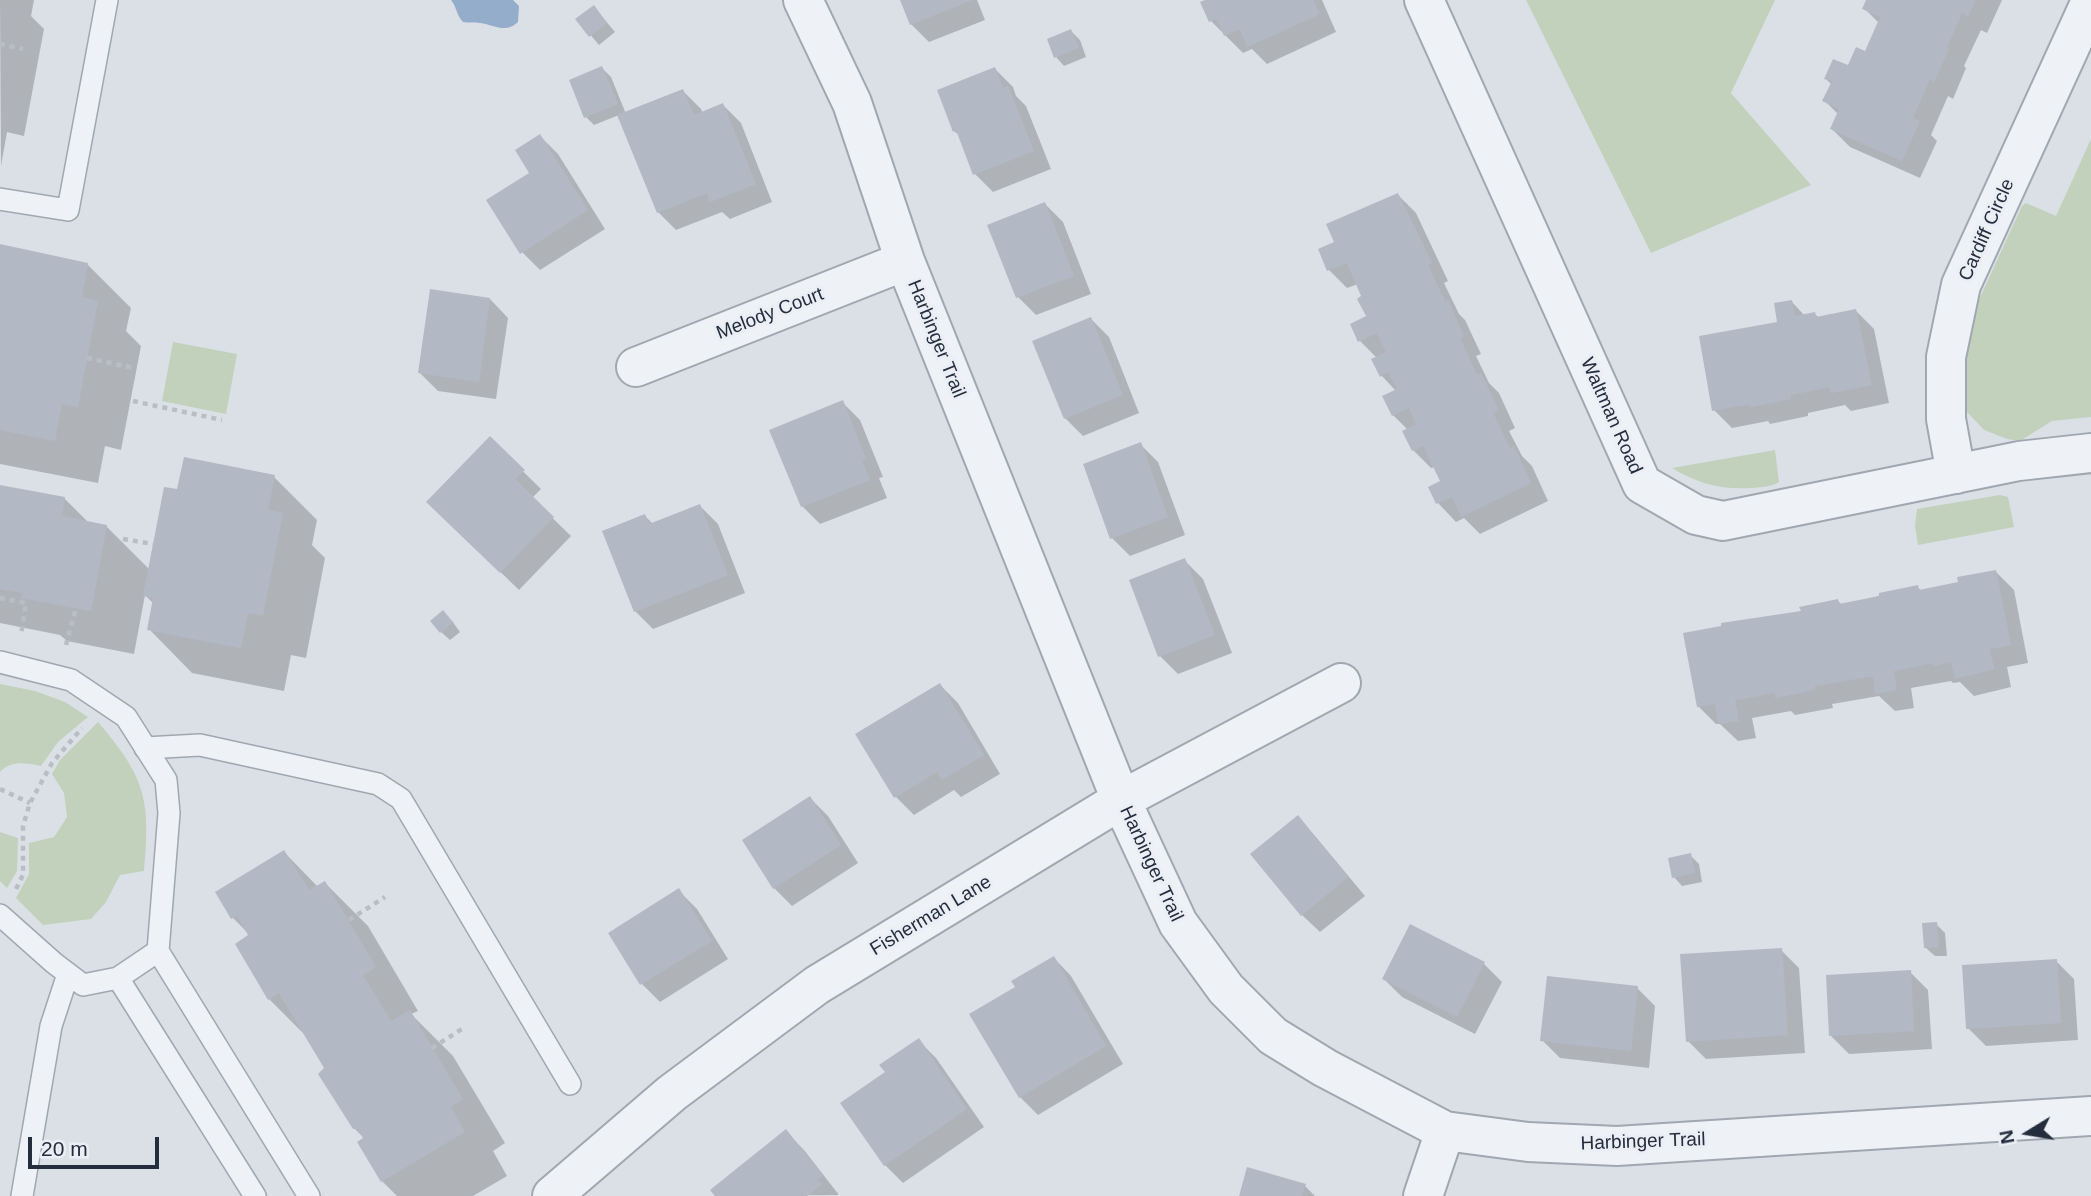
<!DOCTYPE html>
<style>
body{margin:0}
#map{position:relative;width:2091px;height:1196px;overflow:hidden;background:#dbe0e7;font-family:Arial,sans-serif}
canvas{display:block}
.north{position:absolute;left:1993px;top:1098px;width:70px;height:70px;-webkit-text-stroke:5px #ebeff5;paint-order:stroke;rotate:259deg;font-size:19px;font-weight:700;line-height:28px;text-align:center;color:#242d3e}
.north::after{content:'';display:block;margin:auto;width:24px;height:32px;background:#242d3e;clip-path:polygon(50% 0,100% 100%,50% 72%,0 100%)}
.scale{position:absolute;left:28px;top:1137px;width:131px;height:32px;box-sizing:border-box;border:4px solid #242d3e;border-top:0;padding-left:9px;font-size:21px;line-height:24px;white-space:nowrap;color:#242d3e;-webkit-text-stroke:5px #ebeff5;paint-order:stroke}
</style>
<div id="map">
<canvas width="2091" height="1196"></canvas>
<div class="north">N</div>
<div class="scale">20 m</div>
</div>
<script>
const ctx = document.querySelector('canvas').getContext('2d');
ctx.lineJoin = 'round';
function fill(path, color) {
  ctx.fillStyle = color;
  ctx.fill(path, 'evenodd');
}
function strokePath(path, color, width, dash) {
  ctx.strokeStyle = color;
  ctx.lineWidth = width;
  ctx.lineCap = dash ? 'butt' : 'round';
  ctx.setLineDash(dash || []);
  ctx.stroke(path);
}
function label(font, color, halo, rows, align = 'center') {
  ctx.font = font + ' Arial,sans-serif';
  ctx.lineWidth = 6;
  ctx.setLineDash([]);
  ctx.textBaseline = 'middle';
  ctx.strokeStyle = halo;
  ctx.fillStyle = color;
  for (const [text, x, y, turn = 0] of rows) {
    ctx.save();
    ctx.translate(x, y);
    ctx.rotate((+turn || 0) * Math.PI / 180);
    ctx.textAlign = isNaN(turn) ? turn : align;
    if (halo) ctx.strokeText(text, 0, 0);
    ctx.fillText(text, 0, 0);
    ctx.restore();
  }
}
fill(new Path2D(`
 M1526,0H1775L1731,93L1811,185L1651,253Z
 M2091,139V417L2052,421L2020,441L2007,439L1984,430L1966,411L1964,372L1967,343L1977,304L2022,206L2026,203L2056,216Z
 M173,342L237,354L226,414L162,401Z
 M1775,450L1779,482C1771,487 1762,487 1752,488C1722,490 1698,484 1672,468Z
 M2000,495L2008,497L2014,527L1918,545L1915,526L1917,509Z
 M0,684L35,691L65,702L88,717L58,742L41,766C27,763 11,760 0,772Z
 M98,722C145,777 151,799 144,871L120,875L106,902L91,919L43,925L16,898L29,874V843L54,837L67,817L64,793L52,774L60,760Z
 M0,832L18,838L17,871L7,888L0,881Z`), '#c1d1bc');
fill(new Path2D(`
 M451,0H513L519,6L518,22C505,34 495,25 480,23C474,22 469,23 463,22C456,15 457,7 451,0Z`), '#93adca');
fill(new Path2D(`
 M0,0H34L31,16L44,29L24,136L7,132L1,166Z
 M902,0H977L985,20L929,42L911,24Z
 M1209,0H1322L1336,32L1267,64L1252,49L1243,53L1211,21L1203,3Z
 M1868,0H2002L1987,33L1981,30L1964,66L1966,68L1953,99L1948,96L1931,135L1937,141L1920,178L1850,147L1832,129L1839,115L1825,101L1832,85L1826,79L1849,68L1866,54L1879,23L1864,8Z
 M594,7L615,32L599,45L577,19Z
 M1071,31L1080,40L1086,57L1064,66L1056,57Z
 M602,68L611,77L626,114L683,91L701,109L703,114L723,105L741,123L772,202L730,219L722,212L676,230L658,212L619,115L594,125L586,117Z
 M995,69L1013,87L1016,96L1026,106L1051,169L993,192L975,174L960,136L954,131Z
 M540,136L558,154L605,229L540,270L522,252L531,173Z
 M1398,195L1416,213L1448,281L1444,283L1459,314L1465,320L1481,354L1476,356L1489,383L1499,393L1515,428L1509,431L1522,456L1532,466L1548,501L1480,534L1464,518L1456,522L1438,503L1430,488L1442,482L1435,467L1431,468L1413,450L1408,430L1393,415L1396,391L1381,375L1377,358L1360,341L1352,325L1368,317L1363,296L1358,284L1347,288L1329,270L1337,243Z
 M1045,204L1063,222L1091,294L1036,315L1018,297L990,226Z
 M0,246L87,264L131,308L126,331L141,346L121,450L105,446L98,483L0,464Z
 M490,299L508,318L496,399L438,391L420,373Z
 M1792,302L1805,316L1815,314L1819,318L1856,311L1874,329L1889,403L1851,411L1845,405L1808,413V416L1770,424L1768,421L1732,428L1714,410L1779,324Z
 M1091,319L1109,337L1139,413L1083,436L1065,418Z
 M842,402L860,420L883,477L879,478L887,498L820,524L802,506Z
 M490,439L541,489L532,498L571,536L519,590L447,520Z
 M1140,444L1158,462L1185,535L1130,556L1112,538Z
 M274,477L317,520L312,545L325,558L306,658L291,655L284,691L192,673L149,629L154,604L145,595L134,654L67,641L60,635L0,623V487L65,499L89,523L106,526L150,570L179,491Z
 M700,506L718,524L745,593L653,629L635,611L645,516L653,524Z
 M1185,561L1203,579L1232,653L1178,674L1160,656L1131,581Z
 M1996,572L2014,590L2028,663L2007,667L2011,687L1974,696L1960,682L1953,683L1951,681L1911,688L1914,708L1895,711L1879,696L1832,704L1833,708L1795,715L1791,711L1752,718L1756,738L1738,741L1720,724H1716L1698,706L1803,613L1838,601L1842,605L1917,587L1922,591L1960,584Z
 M452,621L460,632L450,640L441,632Z
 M940,685L958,703L1000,774L961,797L954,790L914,815L896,797L858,735Z
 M810,798L828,816L858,863L792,906L774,888Z
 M1297,818L1315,836L1365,896L1320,932L1302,915Z
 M284,852L318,887L325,883L368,926L418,1011L411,1014L453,1056L505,1143L493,1151L507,1176L473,1196H397L382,1181L359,1143L365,1139L354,1128L326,1068L307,1037L269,999L251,936L233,918Z
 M1690,855L1699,864L1702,882L1682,886L1674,877Z
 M679,891L697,909L728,959L660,1002L642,984Z
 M1936,924L1945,933L1947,956H1935L1926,948Z
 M1781,950L1799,968L1805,1053L1706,1059L1688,1041Z
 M1054,958L1071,976L1123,1064L1038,1115L1020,1097L1017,987Z
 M2056,961L2074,979L2078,1040L1986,1046L1968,1028Z
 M1484,964L1502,982L1475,1034L1402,997L1384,979Z
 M1910,972L1928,990L1932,1049L1849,1054L1831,1036Z
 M1637,988L1655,1006L1649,1068L1560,1058L1542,1040Z
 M918,1040L936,1058L984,1127L903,1183L885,1165L887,1073Z
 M786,1132L804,1150L839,1195L717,1196Z
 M1305,1186L1315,1196H1240Z`), '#0003');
fill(new Path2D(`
 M900,0H972L910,25Z
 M1205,0H1313L1320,14L1247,47L1240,29L1224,36L1217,19L1209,22L1200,2Z
 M1866,0H1976L1968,17L1962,13L1947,47L1949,49L1934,82L1930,79L1913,118L1920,121L1902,161L1830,129L1839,109L1822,101L1832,81L1824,79L1833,59L1848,65L1856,47L1865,51L1880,17L1862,9Z
 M594,5L607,23L589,37L575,19Z
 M1071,29L1079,48L1054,58L1047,39Z
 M602,66L618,104L584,118L569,80Z
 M995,67L1003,88L1008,86L1034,151L973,175L956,130L953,132L937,90Z
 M683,89L694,115L723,103L756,184L710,202L707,193L657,213L617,115Z
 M540,134L588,210L520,254L486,200L529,173L515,150Z
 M1398,193L1432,263L1428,265L1445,301L1448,300L1464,336L1460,338L1477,375L1481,373L1499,410L1493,413L1510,448L1514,446L1531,483L1461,517L1452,497L1436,504L1428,487L1440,481L1423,446L1412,451L1402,431L1416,424L1409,408L1392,416L1382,396L1397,389L1388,372L1380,377L1371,359L1386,352L1377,333L1358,342L1350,324L1366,316L1357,299L1361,296L1347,263L1327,271L1318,249L1334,242L1326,224Z
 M1045,202L1074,276L1016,298L987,225Z
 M0,244L88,263L82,297L98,301L78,407L62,404L55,441L0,430Z
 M430,289L490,298L479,382L418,373Z
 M1792,300L1795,316L1815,312L1816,317L1856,309L1872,385L1831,393L1829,387L1791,395V399L1751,407L1749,404L1712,411L1699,336L1777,322L1774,303Z
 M1091,317L1123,395L1064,419L1032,341Z
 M843,400L866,459L862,460L870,480L801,507L769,430Z
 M490,436L525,470L515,479L554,517L500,573L426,502Z
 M1141,442L1168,517L1110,539L1083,464Z
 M184,457L275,475L268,510L283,513L263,615L248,613L241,648L147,630L153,598L143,596L164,487L177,489Z
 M0,485L65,497L62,516L107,525L91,611L21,598L23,593L0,589Z
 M700,504L728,575L634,612L602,531L645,514L649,524Z
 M1185,558L1215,635L1158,657L1129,580Z
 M1996,570L2011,645L1990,649L1994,669L1955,679L1951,662L1934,666L1933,663L1894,671L1897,690L1875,694L1873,676L1815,686V690L1775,698V693L1735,700L1739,721L1718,724L1715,704L1697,707L1683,633L1721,626V623L1801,611L1799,607L1838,599L1839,604L1879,596V593L1918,585L1919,590L1958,582L1957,577Z
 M443,610L453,622L440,633L430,621Z
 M940,683L984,755L942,780L937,772L894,798L855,734Z
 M810,796L841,845L773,889L742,840Z
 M1298,815L1348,877L1301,916L1250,854Z
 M284,850L309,890L325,881L376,967L363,975L391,1021L410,1010L463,1099L451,1107L465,1132L381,1182L357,1142L363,1138L358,1129H353L318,1074L324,1068L279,993L268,1000L235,944L248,935L237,916L231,919L215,892Z
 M1691,853L1695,873L1672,878L1668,858Z
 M679,888L712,941L640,985L608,933Z
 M1937,922L1939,947L1924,948L1922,923Z
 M1410,924L1485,962L1457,1017L1382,979Z
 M1782,948L1788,1035L1686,1042L1680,954Z
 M1054,956L1106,1046L1019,1098L969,1014L1015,987L1011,981Z
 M2057,959L2061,1023L1966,1029L1962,965Z
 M1911,970L1914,1031L1829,1036L1826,975Z
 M1547,976L1638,986L1631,1051L1540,1041Z
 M919,1038L967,1109L884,1166L840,1103L885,1072L879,1065Z
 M786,1129L823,1176L817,1180L822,1184L807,1196H715L710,1190Z
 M1247,1167L1306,1184L1302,1196H1239Z`), '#b2b9c4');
const lane = new Path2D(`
 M0,199L68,210L107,0
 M0,662L71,680L126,717L166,780L169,813L158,951L118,978L83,985L54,963L0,915
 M145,748L200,745L378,784L401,799L570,1084
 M158,951L309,1196
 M118,978L255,1196
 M22,1196L51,1026L68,974`);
const street = new Path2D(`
 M803,0L852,103L905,261L1121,800L1178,923L1226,989L1273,1036L1325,1068L1445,1131L1528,1142L1617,1146L2091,1116
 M1424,0L1642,484L1696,515L1723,521L2019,461L2091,453
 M636,367L905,261
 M1956,474L1946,419V357L1961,285L2091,1
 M552,1196L672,1093L817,985L1121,800L1341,683
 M1423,1196L1445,1131`);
strokePath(lane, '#a0a7b1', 24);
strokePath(street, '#a0a7b1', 42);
strokePath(new Path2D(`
 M0,44L23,49
 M87,358L134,368
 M133,401L222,420
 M123,539L153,544
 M0,598L26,603L21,635
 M66,645L76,608
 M0,789L30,803
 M16,889L23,875V826L30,803L52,763L82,728
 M349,920L385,897
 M432,1048L465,1027`), '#b9bec5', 4.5, [5, 5]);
strokePath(lane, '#eef1f5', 21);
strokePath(street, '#eef1f5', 38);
label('19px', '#242d3e', '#ebeff5', [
 ["Cardiff Circle",1987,230,-66],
 ["Melody Court",770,314,-21],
 ["Harbinger Trail",936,339,68],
 ["Waltman Road",1611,416,66],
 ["Harbinger Trail",1151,864,65],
 ["Fisherman Lane",931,916,-31],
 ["Harbinger Trail",1643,1142,-2]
]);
</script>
